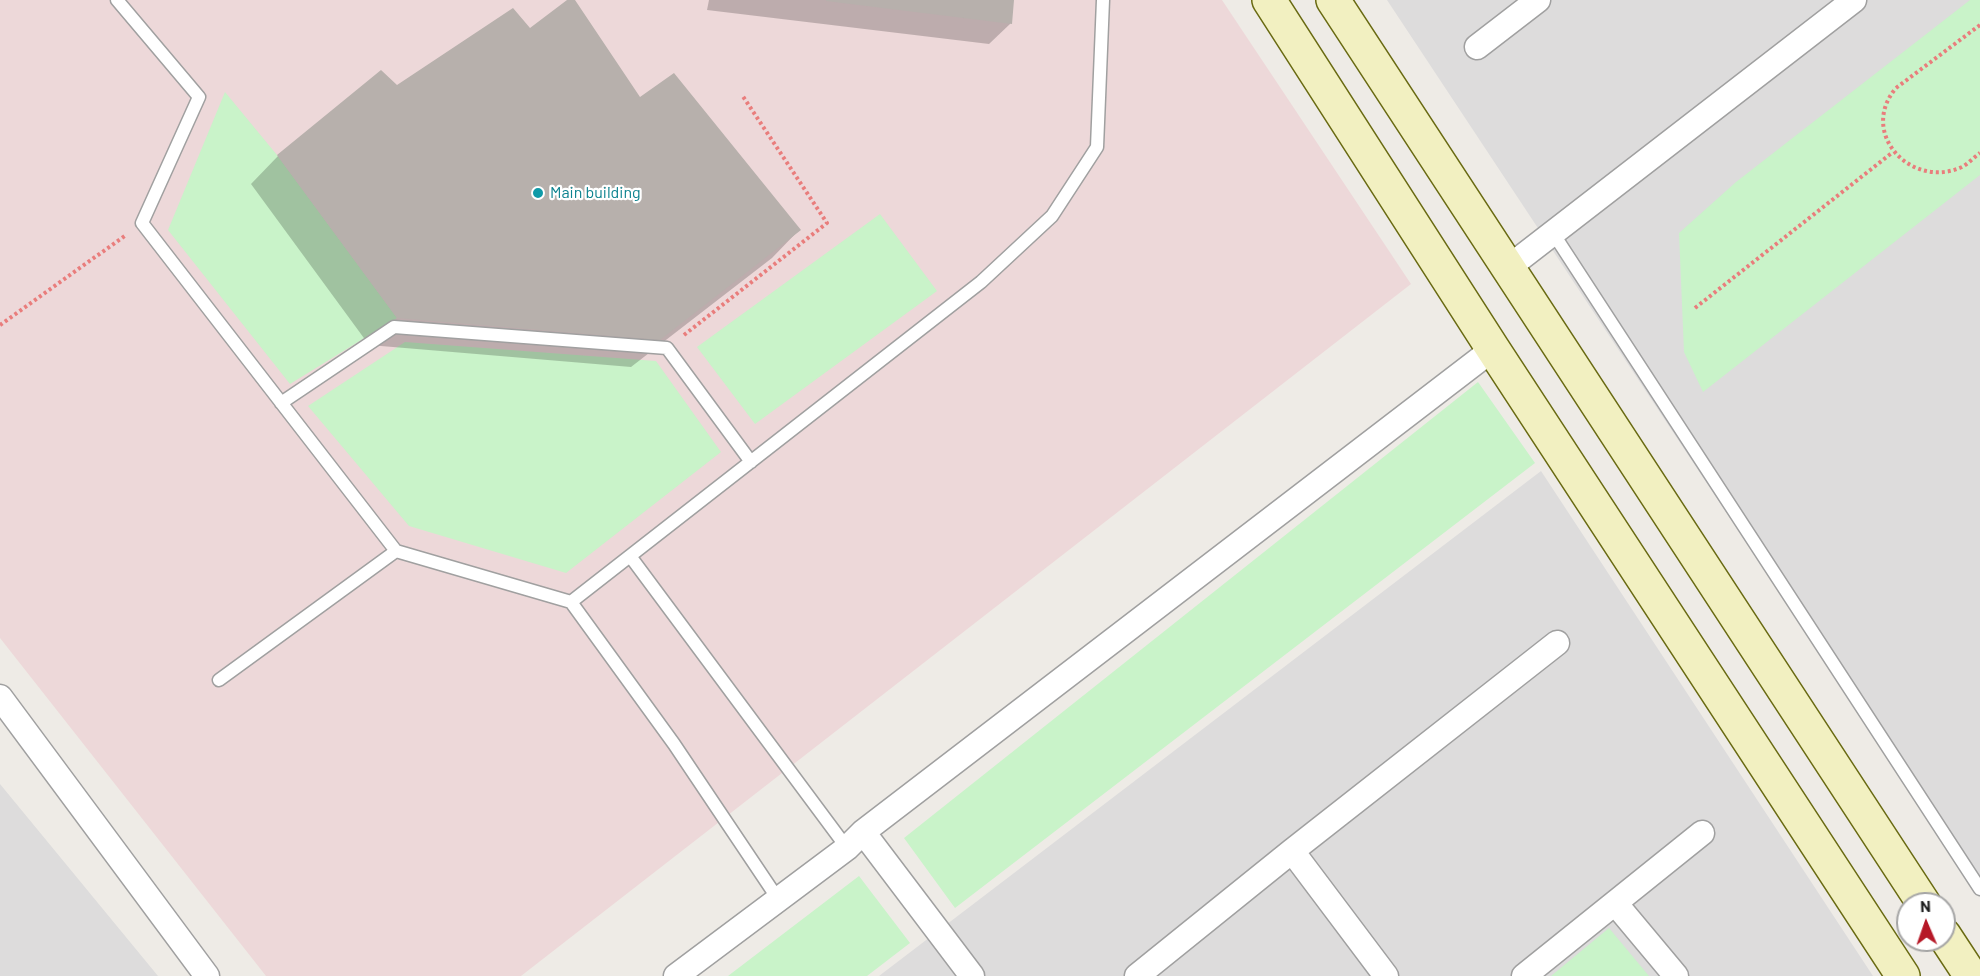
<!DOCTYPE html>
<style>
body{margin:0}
#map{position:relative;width:1980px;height:976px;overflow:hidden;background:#eeebe6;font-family:Barlow,sans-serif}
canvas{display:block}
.north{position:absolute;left:1896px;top:892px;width:60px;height:60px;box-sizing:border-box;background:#fff;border:2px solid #a5a5a5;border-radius:50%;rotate:358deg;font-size:16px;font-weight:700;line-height:24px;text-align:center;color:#1f1f1f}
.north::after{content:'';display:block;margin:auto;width:21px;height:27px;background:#b61827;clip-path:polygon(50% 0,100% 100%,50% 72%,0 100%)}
</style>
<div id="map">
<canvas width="1980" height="976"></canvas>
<div class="north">N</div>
</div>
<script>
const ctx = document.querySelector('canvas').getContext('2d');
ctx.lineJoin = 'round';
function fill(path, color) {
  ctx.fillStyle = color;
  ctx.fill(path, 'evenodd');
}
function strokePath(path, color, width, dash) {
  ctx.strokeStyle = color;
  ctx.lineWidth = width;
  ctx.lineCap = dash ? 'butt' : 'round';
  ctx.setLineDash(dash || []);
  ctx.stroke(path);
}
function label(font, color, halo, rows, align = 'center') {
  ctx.font = font + ' Barlow,sans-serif';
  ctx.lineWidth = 4.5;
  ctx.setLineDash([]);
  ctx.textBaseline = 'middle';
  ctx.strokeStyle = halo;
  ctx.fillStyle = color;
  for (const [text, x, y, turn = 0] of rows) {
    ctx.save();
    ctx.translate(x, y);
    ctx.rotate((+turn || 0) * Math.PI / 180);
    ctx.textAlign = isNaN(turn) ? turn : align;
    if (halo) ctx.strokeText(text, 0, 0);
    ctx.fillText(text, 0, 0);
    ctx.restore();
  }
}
fill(new Path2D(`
 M1387,0H1980V896Z
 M1541,471L1873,976H879Z
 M0,784L158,976H0Z`), '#dddcdc');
fill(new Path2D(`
 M0,0H1222L1411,284L521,976H266L0,638Z`), '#edd8d9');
fill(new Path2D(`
 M1970,0H1980V175L1703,392L1684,352L1679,233L1736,182Z
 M225,92L277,155L397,318L290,384L168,230Z
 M880,214L937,291L755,424L697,347Z
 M405,342L656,361L721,452L566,573L409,526L308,406Z
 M1478,382L1535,463L955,908L904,838Z
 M859,876L910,943L867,976H728Z
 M1609,928L1649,976H1551Z`), '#c9f3c9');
fill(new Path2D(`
 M569,0H573L639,99L799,230L772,258L631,367L369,345L251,184L278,156L530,30Z
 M709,0H1013L1010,24L989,44L707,10Z`), '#0003');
fill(new Path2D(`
 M567,0H575L640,97L674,73L801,230L660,340L397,318L277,155L381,70L397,85L513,8L530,28Z
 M826,0H1014L1012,24L826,1Z`), '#b7b0ac');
const service = new Path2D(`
 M117,0L199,97L142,223L396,551L571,602L674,744L778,899
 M1553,233L1980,889
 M281,403L394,327L667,348L751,462
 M630,556L847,848
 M571,602L981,282L1052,216L1097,147L1103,0
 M219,680L396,551`);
const minor = new Path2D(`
 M1477,47L1538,0
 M1509,267L1854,0
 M0,697L207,976
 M863,832L972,976
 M1292,851L1386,976
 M1615,903L1676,976
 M676,976L847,848L863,832L1493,349
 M1137,976L1292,851L1557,643
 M1524,976L1702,833`);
const secondary = new Path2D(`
 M1269,0L1493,349L1903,976
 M1333,0L1924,904
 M1944,935L1971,976`);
strokePath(service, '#a0a0a0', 15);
strokePath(minor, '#a0a0a0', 27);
strokePath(secondary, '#696a12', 36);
strokePath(new Path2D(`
 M1980,25L1896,88C1858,133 1911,190 1962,167C1968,164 1974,157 1980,153
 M1695,308L1893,152
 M0,325L126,235
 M684,335L827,223L742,95`), '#e97d7c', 4, [3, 3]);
strokePath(service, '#fff', 12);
strokePath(minor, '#fff', 24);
strokePath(secondary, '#f2f0c1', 33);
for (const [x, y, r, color] of [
 [538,193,6,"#0f9aa8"]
]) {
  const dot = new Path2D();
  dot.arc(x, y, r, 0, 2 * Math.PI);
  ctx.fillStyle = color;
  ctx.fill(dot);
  strokePath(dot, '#fff', 2);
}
label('16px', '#0d838f', '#fff', [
 ["Main building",550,193]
], 'left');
</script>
